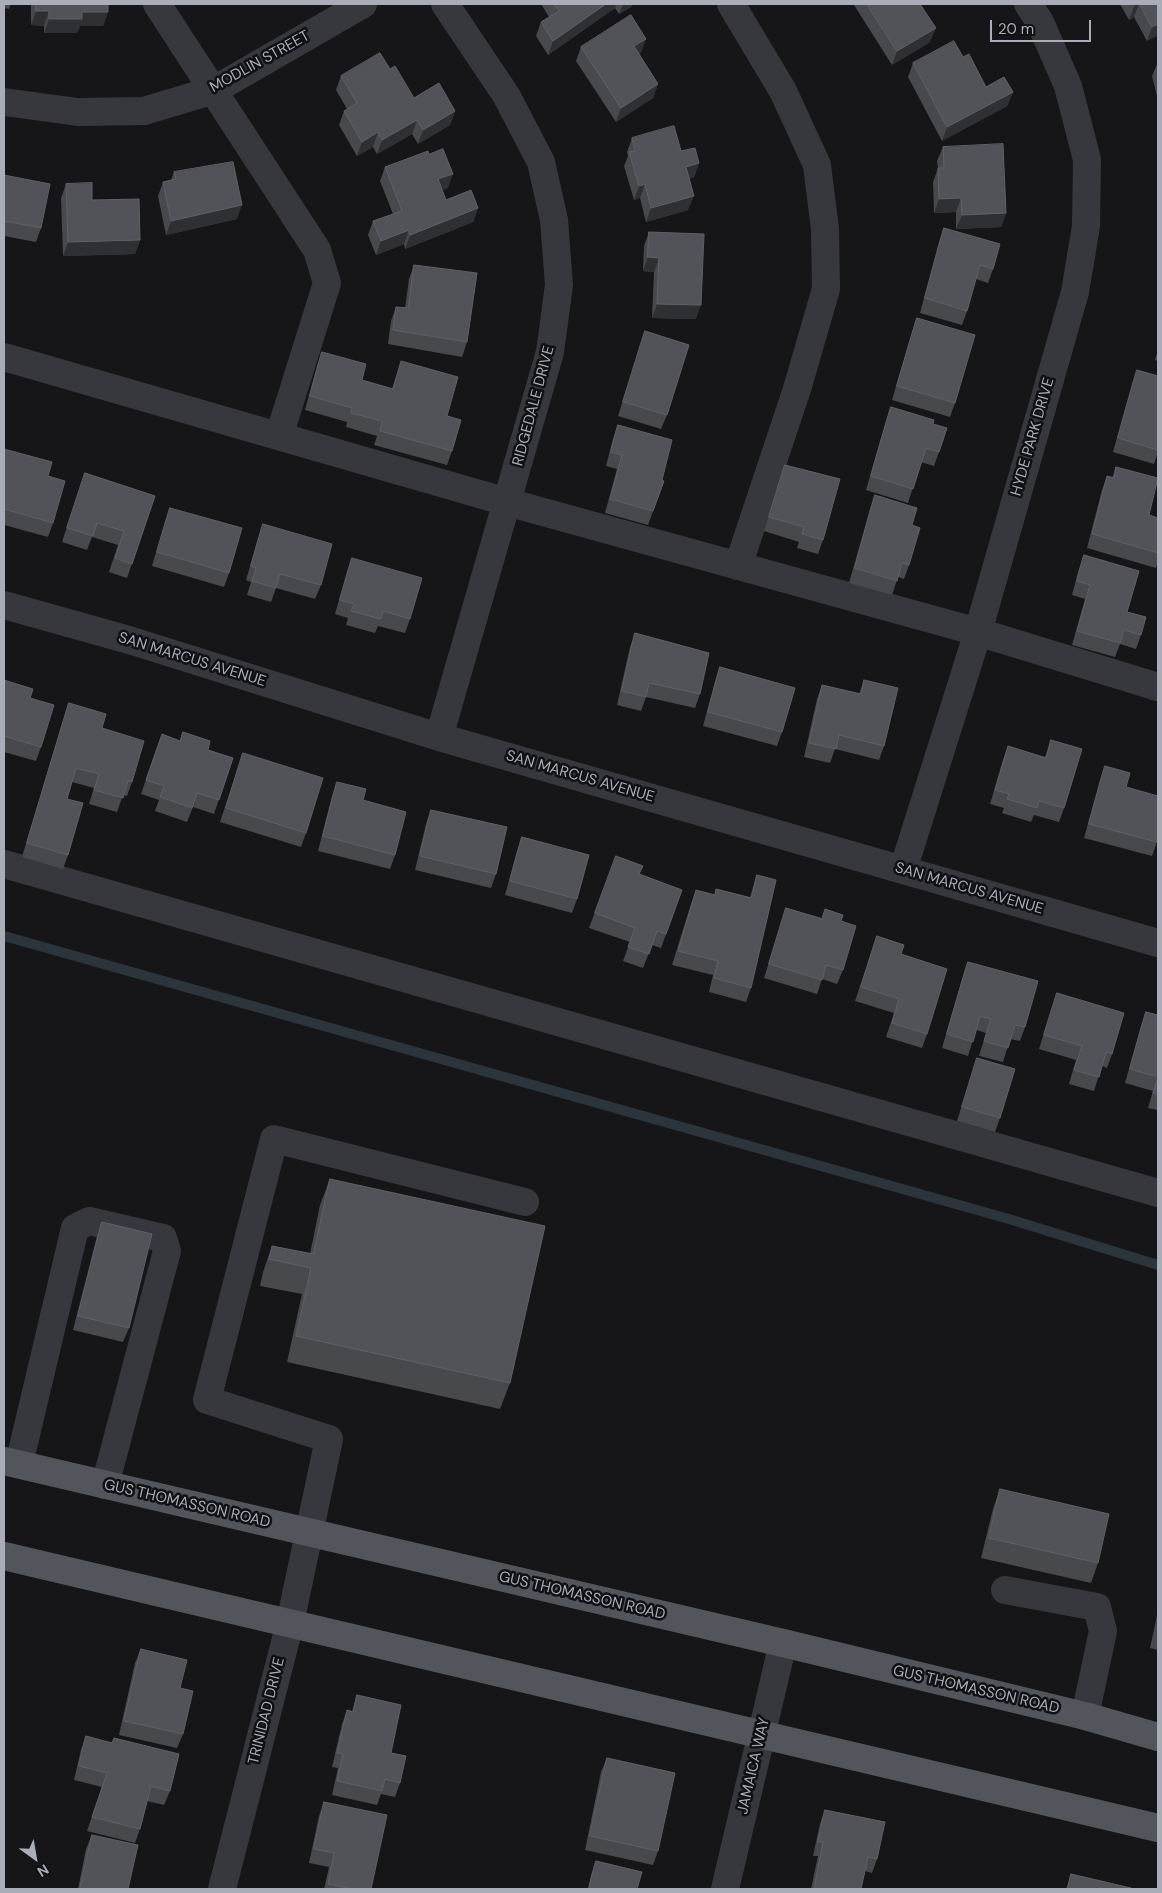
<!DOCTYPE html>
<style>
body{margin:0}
#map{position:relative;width:1162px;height:1893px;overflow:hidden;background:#161618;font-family:"DM Sans",sans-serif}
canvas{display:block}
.frame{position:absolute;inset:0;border:5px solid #a8adb8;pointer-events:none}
.north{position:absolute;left:10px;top:1833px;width:50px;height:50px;-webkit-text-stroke:4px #111113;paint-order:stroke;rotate:148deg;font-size:14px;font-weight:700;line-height:20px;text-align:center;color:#a8adb8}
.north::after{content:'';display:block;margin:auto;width:18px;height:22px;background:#a8adb8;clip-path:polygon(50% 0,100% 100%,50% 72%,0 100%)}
.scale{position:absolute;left:990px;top:20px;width:101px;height:22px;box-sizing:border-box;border:2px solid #a8adb8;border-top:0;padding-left:6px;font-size:15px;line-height:18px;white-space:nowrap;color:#a8adb8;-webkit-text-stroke:4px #111113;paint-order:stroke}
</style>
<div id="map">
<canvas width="1162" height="1893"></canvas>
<div class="frame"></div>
<div class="north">N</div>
<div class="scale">20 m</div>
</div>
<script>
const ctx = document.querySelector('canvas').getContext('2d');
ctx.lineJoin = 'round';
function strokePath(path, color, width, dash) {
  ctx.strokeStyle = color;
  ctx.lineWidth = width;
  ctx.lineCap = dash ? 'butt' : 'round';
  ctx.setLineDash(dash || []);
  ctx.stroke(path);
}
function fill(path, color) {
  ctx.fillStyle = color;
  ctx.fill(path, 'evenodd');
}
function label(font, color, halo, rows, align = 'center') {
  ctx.font = font + ' "DM Sans",sans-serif';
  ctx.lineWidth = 5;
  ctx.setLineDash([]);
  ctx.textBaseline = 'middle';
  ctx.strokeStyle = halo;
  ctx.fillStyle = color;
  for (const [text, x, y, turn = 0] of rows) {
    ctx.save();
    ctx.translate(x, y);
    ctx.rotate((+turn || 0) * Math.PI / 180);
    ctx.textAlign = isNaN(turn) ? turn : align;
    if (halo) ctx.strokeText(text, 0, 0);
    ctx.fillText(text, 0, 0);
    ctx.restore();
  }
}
strokePath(new Path2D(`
 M4,936L1009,1219L1158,1265`), '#2c353c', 10);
strokePath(new Path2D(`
 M157,4L317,250L327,283L279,436
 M731,4L783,91L817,165L825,229L826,289L797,389L738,566
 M4,102L78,112L144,111L214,90L363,4
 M4,357L507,502L978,632L1158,687
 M4,605L129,640L439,737L1158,943
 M439,737L550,352L559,285L554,220L541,162L506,95L445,4
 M4,864L1158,1193
 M903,870L978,632L1075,292L1086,226L1087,160L1068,86L1040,22L1028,4
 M19,1464L75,1228L89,1221L163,1238L167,1251L105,1485
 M1005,1590L1097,1607L1103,1631L1085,1716
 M222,1889L290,1623L329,1439L207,1400L274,1139L525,1202
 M725,1889L783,1643`), '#37383d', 28);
strokePath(new Path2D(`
 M4,1461L783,1643L1085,1716L1158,1737
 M4,1556L1158,1828`), '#53555c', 28);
fill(new Path2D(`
 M4,4H11L9,9L4,8Z
 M31,4H108V12L103,26H80L77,33H44V26L31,25Z
 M541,4H632L631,7L619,14L615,8L548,55L536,36L541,22L549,17Z
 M855,4H920L930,42L892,65L854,5Z
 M1120,4H1158V35L1147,41L1134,17L1129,20Z
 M581,47L641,53L639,54L658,84L653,98L616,122L576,61Z
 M963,57L986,87L1013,92L1007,106L942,141L908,77L913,63Z
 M1158,62V100L1152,76Z
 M390,69L414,98L455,111L450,125L418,144L412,134L377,154L373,147L357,156L339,125L344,111L347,109L336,90L341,76Z
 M632,138L681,151L699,163L694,177L689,179L688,210L646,222L640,198L634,200L624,166L628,156L627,152Z
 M943,147L1006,213L1001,227L956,229V212L934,213L933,182L938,168L937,161Z
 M429,154L448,188L442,190L446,200L478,208L473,222L405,249L404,244L376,255L368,235L373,221L393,214L380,181L385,167Z
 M174,172L237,219L166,235L158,196L163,182L171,180Z
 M4,175L41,228L36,242L4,236Z
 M66,184L92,200L140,240L135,254L63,256L61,198Z
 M944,228L993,269L988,283L976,279L967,311L962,325L920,313L939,242Z
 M649,232L696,319L652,318L654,272L643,271L644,246Z
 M414,265L467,342L462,357L388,344L391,321L396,307L405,308L409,279Z
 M917,318L955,403L950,417L892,400L912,332Z
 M645,331L667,415L661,429L618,416Z
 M1158,350V361L1155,360Z
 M322,352L362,380L392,389L401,361L447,416L452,451L447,465L374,445L377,436L346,427L347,422L305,410L317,366Z
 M1137,370L1158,376V452L1154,464L1113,452L1132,384Z
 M891,407L933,424L939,452L934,466L921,462L908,503L866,490L886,421Z
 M618,425L662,480L664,481L648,525L605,513L617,469L606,466L613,439Z
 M4,449L48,476L53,523L48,537L4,525Z
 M785,465L823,540L818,554L797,548L799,542L764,531Z
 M1116,467L1149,515L1158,518V562L1156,568L1087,548L1102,490L1107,476L1112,478Z
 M85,473L155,496L127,578L109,572L118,545L92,537L87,550L62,542Z
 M875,495L912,525L909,565L904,579L898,577L892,595L849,583L870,509Z
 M170,508L229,573L224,587L152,566L165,522Z
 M263,524L321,585L315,599L276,588L271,602L247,595L251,582L246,580L258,539Z
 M1084,555L1127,612L1141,635L1136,649L1120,644L1115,657L1072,645L1085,599L1072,595L1079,569Z
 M352,558L410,619L405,633L378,626L375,633L346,625L348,618L335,614L347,572Z
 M635,633L700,694L695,708L646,697L641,711L617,705L630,647Z
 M720,667L782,732L777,746L703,726L715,682Z
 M4,680L30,698L41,747L36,761L4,752Z
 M864,680L884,746L879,760L835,749L830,763L804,757L817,699L822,685L859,694Z
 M69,703L102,728L132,782L127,796L123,795L117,812L89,804L94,788L72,782L67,799L68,855L63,869L22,857L64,717Z
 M183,732L208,750L233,758L214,814L193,807L187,822L155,811L159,800L141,794L162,734L180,741Z
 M1051,740L1064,808L1059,822L1034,815L1031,822L1002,813L1004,808L990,804L1003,760L1008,746L1045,757Z
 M243,753L306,833L301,847L220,822Z
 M1105,766L1126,787L1158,839L1152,856L1084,838L1100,780Z
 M337,782L363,800L395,855L390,869L318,851L332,796Z
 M431,810L496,874L491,888L415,870L426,824Z
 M522,837L577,899L572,913L505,895L517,851Z
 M616,856L640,874L682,890L661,948L652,945L643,968L623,961L630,942L589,928Z
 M757,875L751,988L746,1002L709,992L713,975L672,965L691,904L696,890L714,895L716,889L750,897Z
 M786,908L822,918L825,909L841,921L843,970L837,984L822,979L817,994L764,978Z
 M877,936L901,954L927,1034L922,1048L886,1037L894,1013L855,1001Z
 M968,962L1025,1027L1020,1041L1010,1039L1003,1062L979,1056L986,1033L976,1030L968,1056L942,1048L963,976Z
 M1057,993L1112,1054L1107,1068L1102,1066L1094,1091L1069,1084L1076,1060L1039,1049Z
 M1146,1012L1158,1015V1110L1148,1108L1153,1091L1125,1083L1141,1026Z
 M977,1058L1000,1118L995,1132L957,1121Z
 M330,1179L510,1383L500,1409L287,1362L302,1294L260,1286L263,1272L272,1246L310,1254L320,1205Z
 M102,1222L129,1328L123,1342L73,1330L97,1236Z
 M1000,1489L1098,1563L1091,1583L981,1558L993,1509Z
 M1158,1611V1650L1150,1648Z
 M141,1649L180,1688L183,1734L177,1748L119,1735L135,1663Z
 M357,1695L391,1753L400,1783L395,1797L381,1794L377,1805L332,1795L338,1768L332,1767L342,1724L347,1710L352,1711Z
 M86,1736L170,1791L164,1805L147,1801L140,1829L135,1843L87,1831L102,1787L74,1780L81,1750Z
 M607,1758L658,1851L653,1865L585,1850L601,1772Z
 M324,1802L371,1889H324L329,1867L309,1863L319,1816Z
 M825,1810L877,1859L872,1873L865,1871L861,1889H811L818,1856H813L820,1824Z
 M92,1835L128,1889H78L86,1849Z
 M596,1861L637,1889H588L591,1875Z
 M1071,1874L1131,1889H1066Z`), '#47494d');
fill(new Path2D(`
 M606,4H617L615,8L548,55L553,41Z
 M623,4H632L631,7L619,14Z
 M1138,4H1139L1134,17L1129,20L1134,6Z
 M36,11H49L44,26L31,25Z
 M82,12H108L103,26H80L77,33H44L49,19Z
 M1158,24V35L1147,41L1152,27Z
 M936,28L930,42L892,65L897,51Z
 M646,39L641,53L629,60L634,46Z
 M658,84L653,98L616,122L621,108Z
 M1013,92L1007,106L942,141L947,127Z
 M455,111L450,125L418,144L423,130Z
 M417,120L412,134L377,154L382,140Z
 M378,132L373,147L357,156L362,142Z
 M699,163L694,177L681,181L686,167Z
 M453,174L448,188L433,193L438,179Z
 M645,184L640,198L634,200L639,186Z
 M694,196L688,210L646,222L651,208Z
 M961,198L956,212L934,213L939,199Z
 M242,205L237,219L166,235L171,221Z
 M478,208L473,222L405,249L410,235Z
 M1006,213L1001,227L956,229L962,215Z
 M409,230L404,244L376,255L381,241Z
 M140,240L135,254L63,256L68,242Z
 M648,257L659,258L654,272L643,271Z
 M657,304L701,305L696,319L652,318Z`), '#2f3033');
const building = new Path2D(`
 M36,4H108V12H82V19H49V11H36Z
 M554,4H606L553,41L541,22L559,11Z
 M867,4H920L936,28L897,51Z
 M1140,4H1158V24L1152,27Z
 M631,15L646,39L634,46L658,84L621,108L581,47Z
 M954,41L963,57L969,54L986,87L1004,77L1013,92L947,127L913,63Z
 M380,53L390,69L395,66L414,98L439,83L455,111L423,130L417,120L382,140L378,132L362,142L344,111L357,103L341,76Z
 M674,126L681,151L695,148L699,163L686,167L694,196L651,208L645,184L639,186L629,152L635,151L632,138Z
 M1003,144L1006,213L962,215L961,198L939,199L938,168H944L943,147Z
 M443,149L453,174L438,179L446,200L471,190L478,208L410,235L409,230L381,241L373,221L402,211L385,167L428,151L429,154Z
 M233,162L242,205L171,221L163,182L176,179L174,172Z
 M4,175L50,184L41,228L4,221Z
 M92,183V200L139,199L140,240L68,242L66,184Z
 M944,228L1000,244L993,269L980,265L967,311L925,298Z
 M649,232L704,234L701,305L657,304L659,258L648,257Z
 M414,265L477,273L467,342L393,330L396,307L408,308Z
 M917,318L975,335L955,403L897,386Z
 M645,331L689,345L667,415L623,402Z
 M322,352L366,364L362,380L393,389L401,361L458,377L447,416L461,420L452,451L380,431L382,421L351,413L352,408L310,396Z
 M1137,370L1158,376V450L1118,438Z
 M891,407L934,420L933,424L947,428L939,452L926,448L913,489L871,476Z
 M618,425L672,440L662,480L664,481L653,511L610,499L622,455L611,452Z
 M4,449L52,462L48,476L65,481L53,523L4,509Z
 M785,465L840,479L823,540L802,534L804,527L769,517Z
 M1116,467L1158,478L1149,515L1158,518V553L1092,534L1107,476L1114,478Z
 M85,473L155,496L132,564L115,558L124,531L97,523L93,536L67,528Z
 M875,495L917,508L912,525L920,528L909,565L902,563L897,581L855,568Z
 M170,508L242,528L229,573L157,552Z
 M263,524L332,544L321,585L280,574L276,588L252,581L256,568L251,566Z
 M1084,555L1139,571L1127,612L1146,617L1141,635L1124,630L1120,643L1077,631L1090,585L1077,581Z
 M352,558L422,578L410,619L383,611L381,619L351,611L354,604L340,600Z
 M635,633L709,653L700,694L649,683L646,697L622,691Z
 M720,667L795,688L782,732L708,712Z
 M4,680L33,689L30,698L54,705L41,747L4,736Z
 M864,680L898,688L884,746L839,735L836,749L809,743L822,685L861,694Z
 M69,703L106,714L102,728L144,741L132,782L128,781L123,798L94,790L99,774L76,768L67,799L83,803L68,855L27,843Z
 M183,732L210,741L208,750L233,758L219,800L197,793L192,808L160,797L164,786L146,780L162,734L180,741Z
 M1051,740L1082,749L1064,808L1039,801L1037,808L1007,799L1009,794L995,790L1008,746L1046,758Z
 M243,753L323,778L306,833L226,808Z
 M1105,766L1130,773L1126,787L1158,796V839L1157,842L1089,824Z
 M337,782L366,789L363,800L406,812L395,855L323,836Z
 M431,810L507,827L496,874L420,856Z
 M522,837L589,855L577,899L510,881Z
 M616,856L643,866L639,874L682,890L666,934L657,931L649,954L628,947L635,928L595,913Z
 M757,875L776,880L751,988L714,978L718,961L678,951L696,890L715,895L716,889L751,898Z
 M786,908L822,919L825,909L843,915L841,921L856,926L843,970L826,965L822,980L769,964Z
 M877,936L904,945L901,954L947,969L927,1034L892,1023L899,999L861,987Z
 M968,962L1038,981L1025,1027L1015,1025L1008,1048L984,1041L991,1019L980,1016L973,1042L947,1034Z
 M1057,993L1124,1013L1112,1054L1106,1052L1099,1077L1074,1070L1082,1046L1044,1035Z
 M1146,1012L1158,1015V1095L1153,1093L1158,1077L1130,1069Z
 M977,1058L1015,1069L1000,1118L962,1107Z
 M330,1179L545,1226L510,1383L296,1336L311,1268L269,1259L272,1246L313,1254Z
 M102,1222L152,1234L129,1328L78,1316Z
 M1000,1489L1109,1514L1098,1563L989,1538Z
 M141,1649L187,1660L180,1688L193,1691L183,1734L124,1721Z
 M357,1695L401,1705L391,1753L406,1756L400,1783L385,1779L382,1791L337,1781L343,1754L337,1753L347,1710L353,1712Z
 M86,1736L112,1743L114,1738L179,1754L170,1791L151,1786L140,1829L92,1817L107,1773L79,1766Z
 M607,1758L675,1773L658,1851L590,1836Z
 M324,1802L387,1815L371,1889H353L328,1884L334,1853L314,1849Z
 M825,1810L885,1822L877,1859L868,1857L861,1889H814L823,1842H818Z
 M92,1835L138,1845L128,1889H80Z
 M596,1861L642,1872L637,1889H589Z
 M1071,1874L1131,1888V1889H1068Z`);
fill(building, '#525359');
strokePath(building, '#5f6168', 1);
label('15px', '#a8adb8', '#111113', [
 ["MODLIN STREET",260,62,-29],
 ["RIDGEDALE DRIVE",534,406,-75],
 ["HYDE PARK DRIVE",1033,437,-74],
 ["SAN MARCUS AVENUE",192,660,17],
 ["SAN MARCUS AVENUE",580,777,16],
 ["SAN MARCUS AVENUE",969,889,16],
 ["GUS THOMASSON ROAD",187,1504,13],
 ["GUS THOMASSON ROAD",582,1596,13],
 ["GUS THOMASSON ROAD",976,1690,13],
 ["TRINIDAD DRIVE",267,1711,-76],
 ["JAMAICA WAY",754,1766,-77]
]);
</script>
